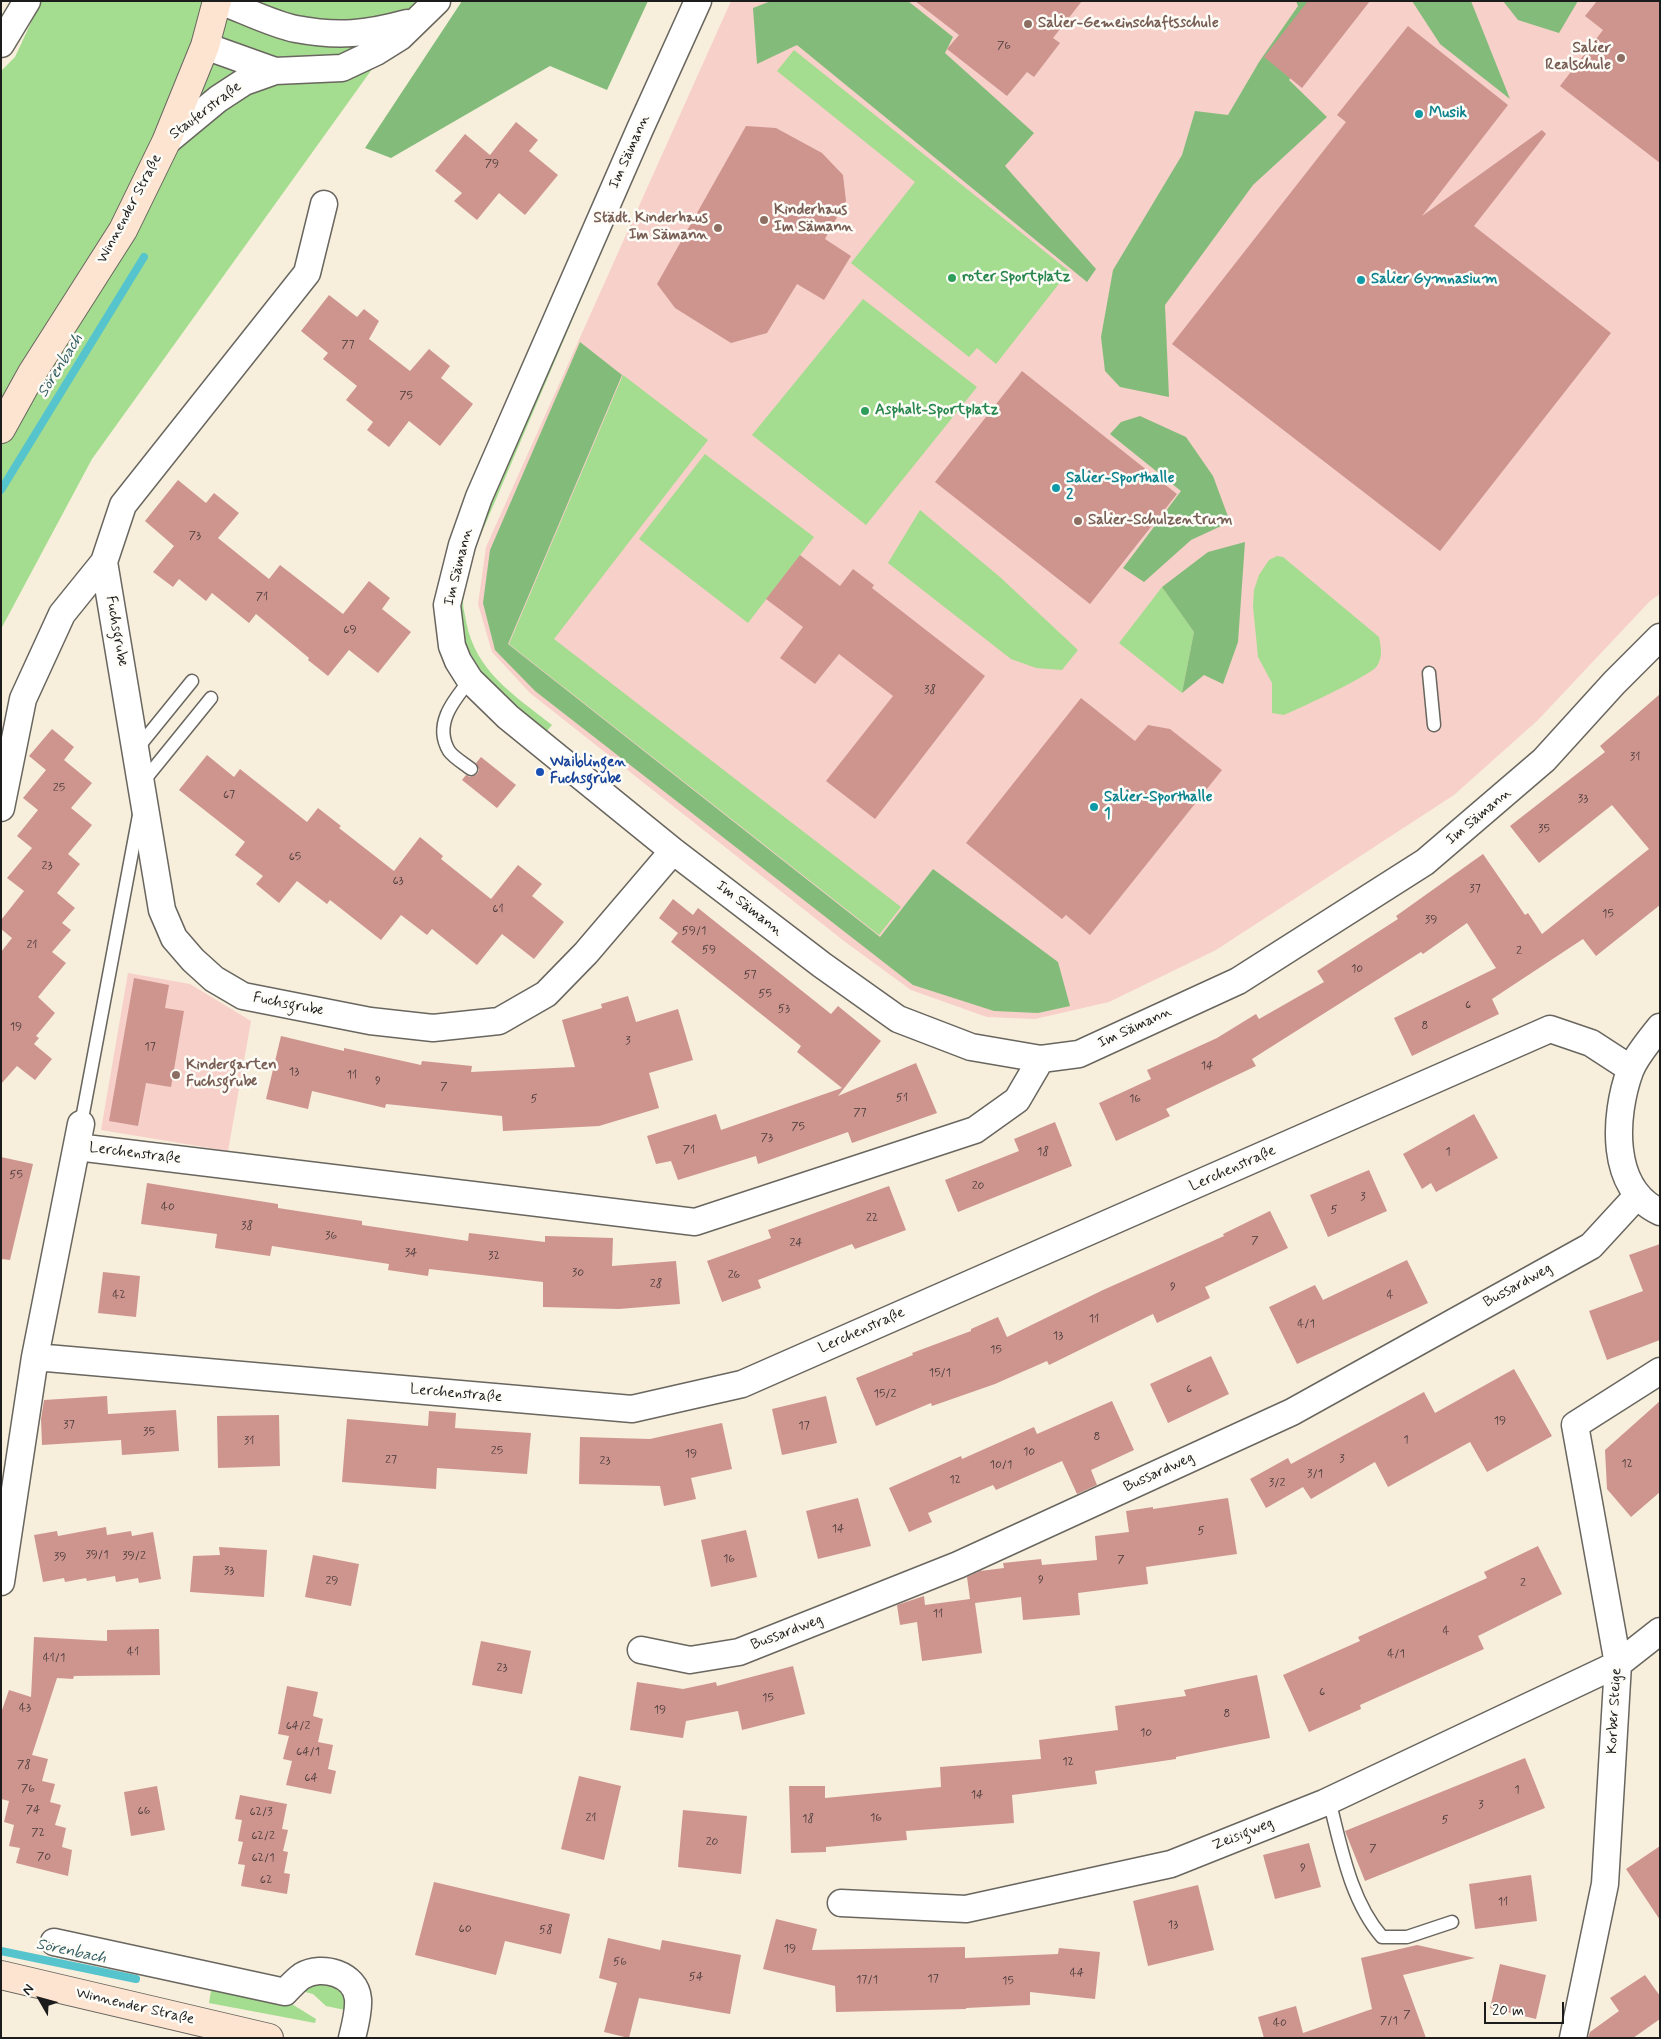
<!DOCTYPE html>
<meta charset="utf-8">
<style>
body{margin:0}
#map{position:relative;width:1661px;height:2039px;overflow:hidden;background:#f7eedc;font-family:Mynerve,sans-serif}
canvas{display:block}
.frame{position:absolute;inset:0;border:2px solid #1c1c1c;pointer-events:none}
.north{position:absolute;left:15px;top:1974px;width:50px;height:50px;-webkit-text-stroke:4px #fdfcf7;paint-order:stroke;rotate:308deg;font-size:14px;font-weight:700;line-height:20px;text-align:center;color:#1c1c1c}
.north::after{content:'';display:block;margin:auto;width:18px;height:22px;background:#1c1c1c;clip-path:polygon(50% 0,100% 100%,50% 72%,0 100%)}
.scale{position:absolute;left:1484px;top:2002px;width:80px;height:22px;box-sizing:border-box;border:2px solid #1c1c1c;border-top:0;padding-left:6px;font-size:15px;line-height:18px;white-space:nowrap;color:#1c1c1c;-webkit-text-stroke:4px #fdfcf7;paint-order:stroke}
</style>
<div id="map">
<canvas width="1661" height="2039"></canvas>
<div class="frame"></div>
<div class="north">N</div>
<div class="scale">20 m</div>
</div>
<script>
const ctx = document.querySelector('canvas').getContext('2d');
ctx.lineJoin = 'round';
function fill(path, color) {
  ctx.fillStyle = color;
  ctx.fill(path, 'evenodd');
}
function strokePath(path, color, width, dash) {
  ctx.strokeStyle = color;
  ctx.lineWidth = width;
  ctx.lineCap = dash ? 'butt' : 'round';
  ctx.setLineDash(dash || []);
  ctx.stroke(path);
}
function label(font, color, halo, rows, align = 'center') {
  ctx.font = font + ' Mynerve,sans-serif';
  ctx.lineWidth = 5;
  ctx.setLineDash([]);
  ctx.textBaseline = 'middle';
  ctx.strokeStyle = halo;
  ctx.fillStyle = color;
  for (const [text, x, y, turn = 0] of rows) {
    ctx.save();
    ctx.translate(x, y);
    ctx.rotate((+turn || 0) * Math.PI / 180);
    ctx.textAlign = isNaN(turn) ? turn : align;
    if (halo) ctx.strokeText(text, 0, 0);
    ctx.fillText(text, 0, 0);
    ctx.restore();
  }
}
fill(new Path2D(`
 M731,1H1660V594L1650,601L1538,720L1454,795L1216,950L1109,1002L1035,1019L987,1017L911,990L844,941L530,693L492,652L478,604L486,547Z
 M128,973L190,984L251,1021L228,1151L101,1130Z`), '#f7d0c9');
fill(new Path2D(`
 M41,1H421L92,459L1,629V71L15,57Z
 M794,50L1069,271L996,364L977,348L969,357L851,263L915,182L777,71Z
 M646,147L479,539C472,559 464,580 463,602C463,608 465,615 466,621C475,671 514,695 552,725L547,731C504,697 460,666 458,605C457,591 463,574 465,560Z
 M863,299L977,387L866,525L752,435Z
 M623,375L708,440L554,639L901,907L879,935L509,644Z
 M705,454L814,537L748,623L639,539Z
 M920,510L1001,578L1078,650L1062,670L1036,668L1011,659L888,563Z
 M1277,556L1283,557L1379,637C1381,648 1383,656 1377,666C1370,676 1298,709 1284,715L1272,713V683L1258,657L1253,606L1254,590L1259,575L1269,560Z
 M1162,587L1194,632L1182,693L1119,643Z
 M304,1983L336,1984L345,1994V2010L326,2006L313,1994L301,1991Z
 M212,1985L287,2001L316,2019L315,2023L209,2003Z`), '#a4dd8f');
fill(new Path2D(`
 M462,1H648L607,90L550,66L391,158L365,148Z
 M771,1H908L953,37L945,53L1034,133L1005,166L1096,269L1087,282L797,45L757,64L753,8Z
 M1296,1H1348L1289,80L1327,117L1253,185L1165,305L1169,397L1120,387L1105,371L1101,337L1113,270L1182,155L1195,111L1228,115L1259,62L1298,6Z
 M1412,1H1471L1510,99L1440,44Z
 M1503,1H1578L1559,33L1518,20Z
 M580,342L622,375L508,644L880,937L933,869L1058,962L1070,1006L1038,1013L994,1011L913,985L535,691L495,650L483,603L490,550Z
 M1140,416L1186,437L1213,476L1230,522L1191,540L1144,582L1123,568L1181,491L1110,434L1121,422Z
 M1245,542L1238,642L1223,684L1204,675L1182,693L1194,632L1162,587L1208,552Z`), '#83bc7a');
strokePath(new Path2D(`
 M1,490L144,257
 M1,1951L136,1979`), '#56c4cd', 8);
fill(new Path2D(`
 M915,1H1082L1053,38L1060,43L1034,77L1027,72L1007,96L947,49L959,35Z
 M1308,1H1370L1302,88L1264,57Z
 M1597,1H1660V163L1560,86L1603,30L1585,16Z
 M1408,26L1508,105L1422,216L1542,130L1546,134L1474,226L1611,333L1440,551L1172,344L1346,122L1337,115Z
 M516,122L538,140L529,151L558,175L525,215L499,193L477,220L454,201L462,193L435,171L465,134L490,155Z
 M746,126L776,128L822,153L843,175L846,201L825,239L851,256L824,300L797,284L767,333L731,343L675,308L657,284Z
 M329,295L357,317L364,309L379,321L369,339L410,371L429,349L450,366L441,378L473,404L440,446L409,421L389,447L367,430L373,422L346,400L357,386L323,359L328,353L301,331Z
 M1022,371L1177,494L1090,604L935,482Z
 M178,480L206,503L214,493L239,513L218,538L269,579L280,565L343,614L369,581L390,598L382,609L411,632L378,673L349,650L328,676L308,660L309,658L256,614L249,623L212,593L206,601L179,579L173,587L153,572L174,546L145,521Z
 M800,555L840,586L853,569L874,585L872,588L985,676L875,819L826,781L893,696L839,654L815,684L780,658L803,627L766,599Z
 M1660,694V905L1596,956L1583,939L1492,999L1499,1014L1412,1056L1394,1018L1496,968L1467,923L1423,954L1421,952L1252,1059L1256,1066L1166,1109L1170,1116L1116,1141L1099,1103L1151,1079L1147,1070L1217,1038L1256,1014L1259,1019L1324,982L1317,971L1398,919L1396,916L1483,854L1525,915L1528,913L1542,934L1649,849L1612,805L1539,863L1510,826L1605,752L1600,746Z
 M1081,698L1135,741L1148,725L1170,729L1222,770L1090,935L1066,915L1062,919L966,843Z
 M52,729L74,747L64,760L92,783L71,808L92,825L68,854L80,864L57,893L75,908L62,923L71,930L52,952L66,963L38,997L55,1013L36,1036L39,1038L34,1044L52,1059L35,1080L17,1066L1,1084V952L12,938L1,929V920L24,891L7,878L32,848L17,836L38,810L23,798L46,770L29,756Z
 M207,755L234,777L240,769L307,822L318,808L341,826L339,828L394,871L420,837L443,856L441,859L491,899L518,865L542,884L532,896L564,922L534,959L502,934L477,965L432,929L427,935L401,915L381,940L330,900L327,904L297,881L279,903L256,884L263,876L235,855L245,842L179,790Z
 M481,757L516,785L497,808L462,780L466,775L470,777L477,774L479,770L476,763Z
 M673,899L693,915L698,908L831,1014L838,1006L881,1041L838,1096L916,1063L937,1113L852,1143L848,1132L758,1164L756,1156L678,1180L671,1161L656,1164L647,1136L716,1114L721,1130L842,1088L797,1052L801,1046L671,942L678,933L659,918Z
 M134,978L169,985L165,1008L184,1011L171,1087L146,1083L138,1126L109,1121Z
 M628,996L636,1022L678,1009L693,1060L649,1073L659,1108L599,1126L503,1131L502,1116L386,1104L385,1108L312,1091L308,1109L266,1099L281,1036L344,1051V1048L421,1065L422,1061L472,1066L471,1072L575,1067L562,1020L602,1008L601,1004Z
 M1474,1114L1498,1158L1436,1192L1431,1183L1422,1189L1403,1154Z
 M1055,1122L1072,1166L958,1212L945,1180L1019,1151L1014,1139Z
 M1,1157L33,1164L10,1260L1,1259Z
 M1369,1170L1387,1211L1328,1237L1310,1195Z
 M147,1183L278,1204V1208L362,1221V1225L468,1241L469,1233L545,1242V1236L613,1238L612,1266L676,1261L680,1304L619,1309L543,1307V1282L429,1269L428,1276L388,1270L389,1264L272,1246L270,1256L215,1248L217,1234L141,1224Z
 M889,1186L906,1230L855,1249L852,1244L758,1280L761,1288L722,1302L707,1261L771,1238L768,1230Z
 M1270,1211L1288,1248L1205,1287L1210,1298L1157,1323L1153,1314L1049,1365L1047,1361L995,1384L932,1406L931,1403L876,1426L856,1378L913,1355L912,1353L971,1331V1329L998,1317L1007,1337L1103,1290L1224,1236L1223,1234Z
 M1660,1244V1340L1607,1360L1589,1311L1643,1291L1629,1255Z
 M1407,1260L1428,1303L1297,1364L1269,1307L1315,1285L1323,1300Z
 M103,1272L140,1276L136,1317L98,1313Z
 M1211,1356L1229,1394L1168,1423L1150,1384Z
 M1514,1369L1552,1436L1487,1472L1470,1442L1388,1487L1375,1462L1311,1499L1303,1487L1266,1508L1250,1479L1288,1458L1291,1464L1424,1392L1435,1413Z
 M107,1396L108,1414L176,1410L179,1451L122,1455L121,1440L42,1445L41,1419L44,1400Z
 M826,1396L837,1443L782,1455L772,1409Z
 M1112,1401L1134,1450L1091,1470L1097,1485L1077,1494L1062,1461L996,1490L993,1485L928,1513L932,1522L909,1532L889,1488L961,1456L962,1459L1034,1427L1037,1434Z
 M1660,1401V1492L1631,1517L1607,1489L1605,1450Z
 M429,1411L456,1413L455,1428L531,1433L527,1474L437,1468L436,1489L342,1482L347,1419L428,1426Z
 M279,1415L280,1466L218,1468L217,1416Z
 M722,1423L732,1469L691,1478L696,1499L664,1506L660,1486L579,1484L580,1437L650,1439Z
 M858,1498L871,1546L818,1559L806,1511Z
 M1228,1498L1237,1554L1146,1567L1148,1584L1078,1593L1080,1615L1023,1620L1021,1597L975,1603L982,1653L922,1661L917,1622L900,1625L897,1605L924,1596L925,1605L970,1599L967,1577L980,1571L1004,1568L1003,1563L1041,1559L1042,1565L1097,1560L1095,1536L1129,1532L1126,1511L1153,1507V1509Z
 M106,1527L107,1535L131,1531L132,1536L153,1532L161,1579L139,1583L138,1578L116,1582L115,1576L87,1581L86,1578L65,1582L64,1578L43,1582L34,1535L57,1531L58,1536Z
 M746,1530L757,1577L711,1587L701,1540Z
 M1538,1546L1562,1594L1478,1636L1484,1649L1360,1705L1361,1709L1309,1732L1283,1675L1360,1641L1358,1637L1487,1578L1484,1572Z
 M219,1547L267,1550L264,1597L190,1592L193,1556L220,1555Z
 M313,1555L359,1564L351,1606L305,1597Z
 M159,1629L160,1675L74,1676L73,1679L57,1678L32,1755L48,1759L42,1781L55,1784L50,1802L61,1805L55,1825L66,1828L62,1847L72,1850L68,1876L16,1863L20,1848L9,1846L14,1825L4,1822L9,1801L1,1799V1713L9,1690L31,1697L34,1637L107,1641V1630Z
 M481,1641L531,1651L522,1694L472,1685Z
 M793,1666L805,1714L742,1730L738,1711L686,1721L683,1738L630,1730L637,1682L683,1689L716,1682L717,1686Z
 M1257,1675L1270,1738L1176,1757V1759L1095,1771L1097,1784L1012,1795L1014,1823L906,1831L907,1840L826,1847V1852L791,1853L789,1786H825V1798L941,1787L940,1767L1041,1759L1039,1740L1118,1730L1115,1706L1186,1696L1184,1690Z
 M287,1686L318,1692L313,1716L323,1719L318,1742L333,1745L328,1769L336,1771L331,1794L286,1785L292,1761L283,1759L289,1736L278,1734Z
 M1525,1758L1545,1808L1365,1881L1345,1831Z
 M579,1776L621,1786L604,1860L561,1849Z
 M157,1786L165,1830L131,1836L124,1792Z
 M240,1795L287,1804L282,1829L288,1830L283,1851L288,1852L284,1873L290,1874L287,1894L241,1886L245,1865L238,1864L243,1842L238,1841L242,1820L235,1819Z
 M683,1810L747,1816L741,1874L678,1867Z
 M1309,1843L1321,1887L1275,1899L1263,1855Z
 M1660,1846V1920L1626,1869Z
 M1531,1875L1537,1921L1475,1929L1469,1884Z
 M434,1882L570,1914L561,1954L505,1941L496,1975L415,1955Z
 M1198,1885L1214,1950L1148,1966L1133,1901Z
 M776,1919L817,1929L812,1950L965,1947V1958L1058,1954L1059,1948L1100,1952L1095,1999L1030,1992V2005L966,2008V2009L836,2012L835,1986L763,1969Z
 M608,1938L660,1950L662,1940L741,1955L730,2014L639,1998L629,2038L604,2032L617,1983L599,1978Z
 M1417,1945L1475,1958L1403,1975L1426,2038H1264L1258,2017L1296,2006L1303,2033L1372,2009L1361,1958Z
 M1500,1964L1546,1975L1536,2019L1490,2008Z
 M1645,1975L1660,1996V2019L1633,2038H1588L1590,2032L1619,2011L1610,1998Z`), '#ce958f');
const lane = new Path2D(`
 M1429,673L1434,725
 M470,680C454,700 433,724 449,751C454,758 465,764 471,769
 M136,750L192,681
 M142,783L211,698
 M81,1124L139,815
 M1329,1800C1341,1846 1350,1900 1382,1937H1407L1452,1922`);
const street = new Path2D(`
 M220,1C242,9 274,25 296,29C338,37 367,34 407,23
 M698,1L640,129L479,497L462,545L447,605L452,646L458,661L470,680L508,717L673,851L822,965L898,1019L971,1047L1041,1059L1079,1054L1238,981L1425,862L1544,760L1614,683L1660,637
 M1,44L27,1
 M205,46L275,71L342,68L376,52L400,37L437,1
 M166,142L218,99L244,82L275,71
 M324,204L307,273L123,505L104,562L162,910L174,938L193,960L214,979L243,996L370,1021L433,1028L499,1021L546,994L586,953L673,851
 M1,808L23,699L62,614L104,562
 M1660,1027C1651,1038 1635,1058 1630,1071C1614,1115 1609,1189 1660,1212
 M77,1147L695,1222L975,1130L1017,1100L1041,1059
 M35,1357L632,1409L742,1384L1550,1029L1591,1043L1631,1069
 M1,1582L35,1357L81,1124
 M641,1650L690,1660L739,1652L958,1565L1292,1412L1591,1246L1637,1196
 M841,1903L966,1909L1171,1864L1324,1803L1618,1664L1660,1631
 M54,1942L285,1992C290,1987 296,1980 302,1976C322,1964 356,1974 358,1999C359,2011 355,2026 352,2038
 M1573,2038L1605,1884L1618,1664L1575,1425L1660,1371`);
const secondary = new Path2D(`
 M1,429L32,373L123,230L166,142L205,46L217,1
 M1,1975L269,2038`);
strokePath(lane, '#69665f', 15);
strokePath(street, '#69665f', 29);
strokePath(secondary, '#69665f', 30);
strokePath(lane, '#fff', 12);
strokePath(street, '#fff', 26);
strokePath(secondary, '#fde4d1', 28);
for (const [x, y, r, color] of [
 [1028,24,5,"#8d6e63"],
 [1621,58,5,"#8d6e63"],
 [1419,114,5,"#0f9aa8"],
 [764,220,5,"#8d6e63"],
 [718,228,5,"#8d6e63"],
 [952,278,5,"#2e9e5b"],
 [1361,280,5,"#0f9aa8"],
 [865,411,5,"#2e9e5b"],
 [1056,488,5,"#0f9aa8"],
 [1078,521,5,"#8d6e63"],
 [540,772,5,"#1a4fb4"],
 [1094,807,5,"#0f9aa8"],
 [176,1075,5,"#8d6e63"]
]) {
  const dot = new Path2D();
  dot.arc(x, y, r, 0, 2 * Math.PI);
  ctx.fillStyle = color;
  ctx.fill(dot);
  strokePath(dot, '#fdfcf7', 2);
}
label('12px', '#483a39', null, [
 ["76",1004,46],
 ["79",492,164],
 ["77",348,345],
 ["75",406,396],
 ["73",195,536],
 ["71",262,597],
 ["69",350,630],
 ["38",930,690],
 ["31",1635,757],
 ["25",59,788],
 ["67",229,795],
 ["33",1583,799],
 ["35",1544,829],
 ["65",295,857],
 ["23",47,866],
 ["63",398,881],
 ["37",1475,889],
 ["61",498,909],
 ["15",1608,914],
 ["39",1431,920],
 ["59/1",694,931],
 ["21",32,945],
 ["59",709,950],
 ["2",1519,951],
 ["10",1357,969],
 ["57",750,975],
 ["55",765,994],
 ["6",1468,1005],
 ["53",784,1009],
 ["8",1425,1026],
 ["19",16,1027],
 ["3",628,1041],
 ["17",150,1047],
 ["14",1207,1066],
 ["13",294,1072],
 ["11",352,1075],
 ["9",378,1081],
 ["7",444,1087],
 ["51",902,1098],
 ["5",534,1099],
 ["16",1135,1099],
 ["77",860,1113],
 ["75",798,1127],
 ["73",767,1138],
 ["71",689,1150],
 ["18",1043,1152],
 ["1",1448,1152],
 ["55",16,1175],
 ["20",978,1186],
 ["3",1363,1197],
 ["40",168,1207],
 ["5",1334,1210],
 ["22",872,1218],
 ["38",247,1226],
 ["36",331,1236],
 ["7",1255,1241],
 ["24",796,1243],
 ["34",411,1253],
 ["32",494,1256],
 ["30",578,1273],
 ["26",734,1275],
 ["28",656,1284],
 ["9",1173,1287],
 ["42",119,1295],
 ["4",1390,1295],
 ["11",1094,1319],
 ["4/1",1306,1324],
 ["13",1058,1336],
 ["15",996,1350],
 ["15/1",940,1373],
 ["6",1189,1389],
 ["15/2",885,1394],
 ["19",1500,1421],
 ["37",69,1425],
 ["17",804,1426],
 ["35",149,1432],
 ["8",1097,1437],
 ["1",1406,1440],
 ["31",249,1441],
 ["25",497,1451],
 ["10",1029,1452],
 ["19",691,1454],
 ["3",1342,1459],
 ["27",391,1460],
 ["23",605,1461],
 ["12",1627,1464],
 ["10/1",1001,1465],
 ["3/1",1315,1474],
 ["12",955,1480],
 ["3/2",1277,1483],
 ["14",838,1529],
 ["5",1201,1531],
 ["39/1",97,1555],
 ["39/2",134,1556],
 ["39",60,1557],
 ["16",729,1559],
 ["7",1121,1560],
 ["33",229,1571],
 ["9",1041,1580],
 ["29",332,1581],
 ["2",1523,1583],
 ["11",938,1614],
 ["4",1446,1631],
 ["41",133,1652],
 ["4/1",1396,1654],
 ["41/1",54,1658],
 ["23",502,1668],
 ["6",1322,1692],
 ["15",768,1698],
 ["43",25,1708],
 ["19",660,1710],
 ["8",1227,1714],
 ["64/2",298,1726],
 ["10",1146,1733],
 ["64/1",308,1752],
 ["12",1068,1762],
 ["78",24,1765],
 ["64",311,1778],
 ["76",28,1789],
 ["1",1517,1790],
 ["14",977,1795],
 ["3",1481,1805],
 ["74",33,1810],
 ["66",144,1811],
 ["62/3",261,1812],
 ["21",591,1818],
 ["16",876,1818],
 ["18",808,1819],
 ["5",1445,1820],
 ["72",38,1833],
 ["62/2",263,1836],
 ["20",712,1842],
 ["7",1373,1849],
 ["70",44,1857],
 ["62/1",263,1858],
 ["9",1303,1868],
 ["62",266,1880],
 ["11",1503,1902],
 ["13",1173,1925],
 ["60",465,1929],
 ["58",546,1930],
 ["19",790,1949],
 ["56",620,1962],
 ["44",1077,1973],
 ["54",696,1977],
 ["17",933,1979],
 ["17/1",867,1980],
 ["15",1008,1981],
 ["7",1407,2015],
 ["7/1",1389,2021],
 ["40",1280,2023]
]);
label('bold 15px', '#785e54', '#fdfcf7', [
 ["Salier-Gemeinschaftsschule",1038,24],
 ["Salier",1611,49,"right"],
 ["Realschule",1611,66,"right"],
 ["Kinderhaus",774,211],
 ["Im Sämann",774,228],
 ["Städt. Kinderhaus",708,219,"right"],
 ["Im Sämann",708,236,"right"],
 ["Salier-Schulzentrum",1088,521],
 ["Kindergarten",186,1066],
 ["Fuchsgrube",186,1083]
], 'left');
label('15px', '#1c1c1c', '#fdfcf7', [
 ["Stauferstraße",206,111,-37],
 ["Im Sämann",630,152,-66],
 ["Winnender Straße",130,209,-62],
 ["Im Sämann",459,567,-76],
 ["Fuchsgrube",116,631,80],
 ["Im Sämann",1479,817,-40],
 ["Im Sämann",749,909,38],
 ["Fuchsgrube",288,1005,11],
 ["Im Sämann",1135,1028,-25],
 ["Lerchenstraße",135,1154,7],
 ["Lerchenstraße",1233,1169,-24],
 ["Bussardweg",1518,1286,-29],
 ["Lerchenstraße",862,1331,-24],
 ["Lerchenstraße",456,1394,5],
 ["Bussardweg",1159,1473,-25],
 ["Bussardweg",787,1633,-21],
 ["Korber Steige",1615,1711,-87],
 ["Zeisigweg",1243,1835,-22],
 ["Winnender Straße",135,2007,13]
]);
label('bold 15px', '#0d838f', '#fdfcf7', [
 ["Musik",1429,114],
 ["Salier Gymnasium",1371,280],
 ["Salier-Sporthalle",1066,479],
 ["2",1066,496],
 ["Salier-Sporthalle",1104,798],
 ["1",1104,815]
], 'left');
label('bold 15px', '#27864d', '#fdfcf7', [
 ["roter Sportplatz",962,278],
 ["Asphalt-Sportplatz",875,411]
], 'left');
label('bold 15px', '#164399', '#fdfcf7', [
 ["Waiblingen",550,763],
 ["Fuchsgrube",550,780]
], 'left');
label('italic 16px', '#335f63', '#fdfcf7', [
 ["Sörenbach",61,366,-58],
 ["Sörenbach",71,1952,12]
]);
</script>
